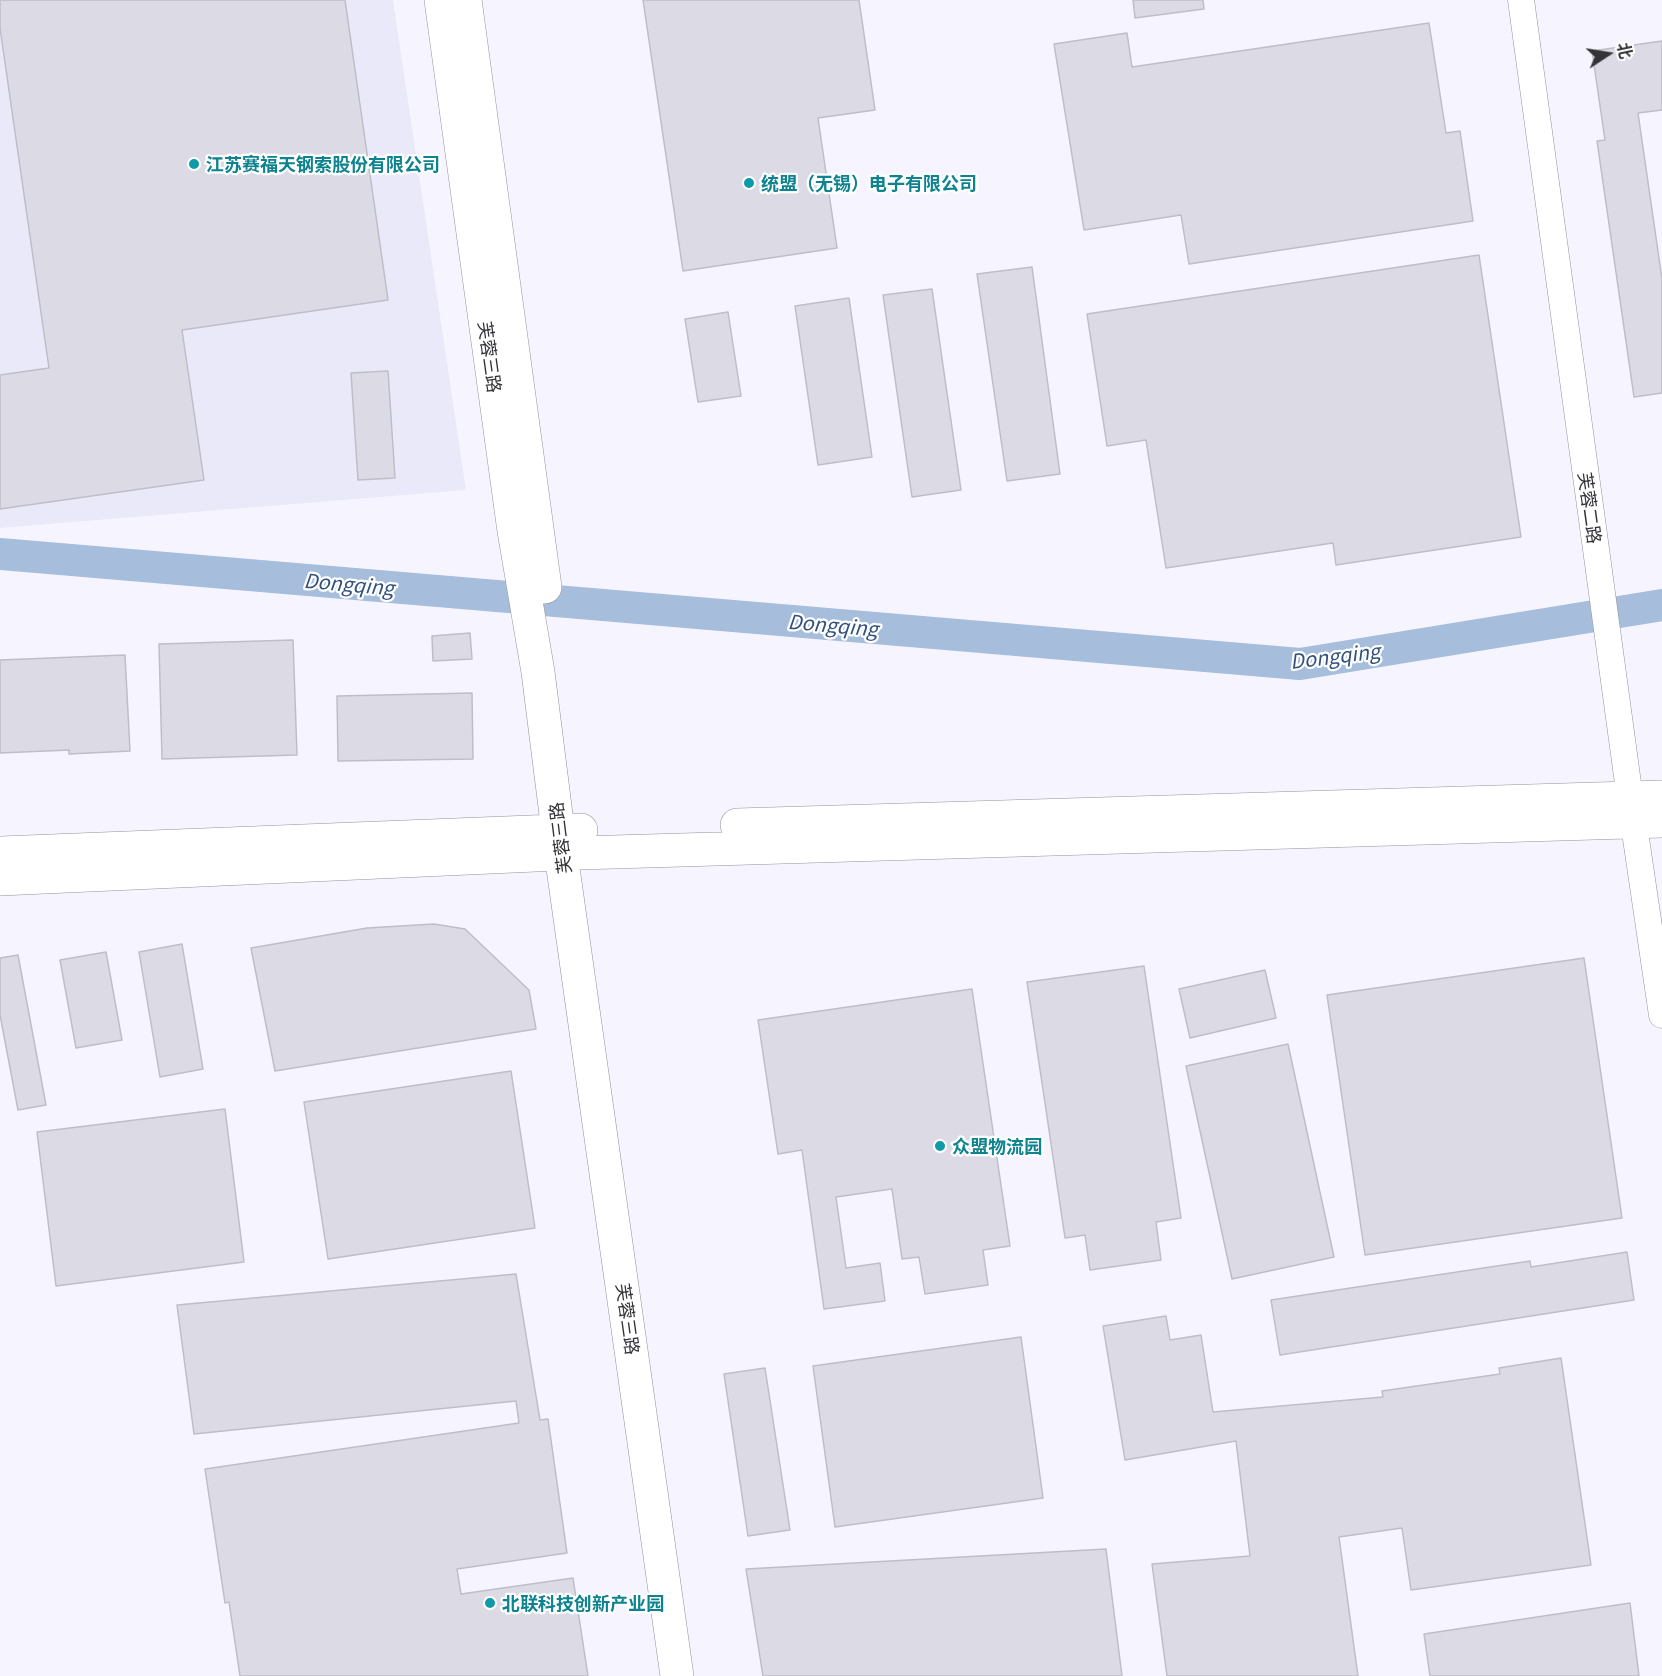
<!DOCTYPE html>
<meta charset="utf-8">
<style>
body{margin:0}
#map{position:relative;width:1662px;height:1676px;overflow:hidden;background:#f6f5ff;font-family:Georgia,"Noto Sans SC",serif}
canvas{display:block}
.north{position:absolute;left:1578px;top:24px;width:60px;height:60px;-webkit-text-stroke:4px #fff;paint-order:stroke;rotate:78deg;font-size:16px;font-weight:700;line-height:24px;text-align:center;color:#343337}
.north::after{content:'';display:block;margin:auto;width:21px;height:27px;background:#343337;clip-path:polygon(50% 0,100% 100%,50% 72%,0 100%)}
</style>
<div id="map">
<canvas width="1662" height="1676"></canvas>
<div class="north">北</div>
</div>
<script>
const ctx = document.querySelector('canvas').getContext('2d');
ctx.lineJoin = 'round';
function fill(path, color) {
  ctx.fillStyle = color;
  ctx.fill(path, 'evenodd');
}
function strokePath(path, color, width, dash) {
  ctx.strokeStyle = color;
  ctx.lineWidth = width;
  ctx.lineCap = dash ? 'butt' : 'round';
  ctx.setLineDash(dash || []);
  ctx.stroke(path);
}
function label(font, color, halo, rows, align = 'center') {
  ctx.font = font + ' Georgia,"Noto Sans SC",serif';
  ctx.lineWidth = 4.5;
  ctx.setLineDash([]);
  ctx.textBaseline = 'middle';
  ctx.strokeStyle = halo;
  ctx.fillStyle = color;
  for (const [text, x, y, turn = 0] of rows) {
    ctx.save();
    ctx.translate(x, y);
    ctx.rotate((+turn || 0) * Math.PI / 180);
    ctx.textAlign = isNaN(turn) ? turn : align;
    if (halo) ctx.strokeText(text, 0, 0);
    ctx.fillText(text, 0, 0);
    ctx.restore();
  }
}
fill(new Path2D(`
 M0,0H393L466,490L0,528Z`), '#eae9fa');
strokePath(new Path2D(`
 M0,554L1300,664L1662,605`), '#a6bddc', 32);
const building = new Path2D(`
 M0,0H345L388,300L182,330L204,480L0,509V375L49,368L0,28Z
 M643,0H859L875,110L818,118L837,248L683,271Z
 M1133,0H1203L1204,9L1135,18Z
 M1429,23L1446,133L1460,131L1473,221L1189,264L1181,215L1084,230L1054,44L1127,33L1132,67Z
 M1662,41V110L1638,113L1662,279V393L1634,397L1597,141L1605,140L1592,51Z
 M1479,255L1521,537L1336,565L1333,543L1166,568L1146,440L1107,446L1087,314Z
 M1032,267L1060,474L1007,481L977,274Z
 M932,289L961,490L912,497L883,295Z
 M849,298L872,457L818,465L795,306Z
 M728,312L741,396L698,402L685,319Z
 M388,371L395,478L358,480L351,373Z
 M470,633L472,659L433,661L432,636Z
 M293,640L297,755L162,759L159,644Z
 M125,655L130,751L69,754V750L0,753V660Z
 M472,693L473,759L338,761L337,696Z
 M434,924L465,929L529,990L536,1029L275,1071L251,948L367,928Z
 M182,944L203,1069L160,1077L139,952Z
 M106,952L122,1040L76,1048L60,960Z
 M18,955L46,1105L18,1110L0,1015V958Z
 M1584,958L1622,1218L1365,1255L1327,995Z
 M1144,966L1181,1218L1156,1222L1161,1260L1090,1270L1085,1235L1065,1238L1027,982Z
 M1265,970L1276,1018L1190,1038L1179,989Z
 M972,989L1010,1246L983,1250L988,1285L925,1294L919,1257L902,1259L892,1189L836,1197L846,1268L880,1263L885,1301L824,1309L802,1150L778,1154L758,1020Z
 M1288,1044L1334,1257L1232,1279L1186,1066Z
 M511,1071L535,1228L328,1259L304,1102Z
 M225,1109L244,1262L56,1286L37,1132Z
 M1627,1252L1634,1300L1280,1355L1271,1300L1530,1261L1531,1267Z
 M516,1274L540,1420L548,1419L567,1553L457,1569L461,1594L573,1578L588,1676H240L229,1602L225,1603L205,1469L519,1423L516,1401L194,1434L177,1305Z
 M1166,1316L1170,1340L1201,1335L1213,1412L1383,1397L1382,1391L1500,1374L1499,1368L1561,1358L1591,1565L1411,1590L1402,1528L1339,1537L1358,1676H1167L1152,1564L1250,1556L1236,1441L1125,1460L1103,1326Z
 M1021,1337L1043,1498L835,1527L813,1366Z
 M765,1368L790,1530L748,1536L724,1374Z
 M1106,1549L1122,1676H763L746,1569Z
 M1630,1603L1639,1676H1430L1424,1634Z`);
fill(building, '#dcdbe5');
strokePath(building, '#bfbec8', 1.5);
const minor = new Path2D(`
 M1521,0L1630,798L1662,1015`);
const major = new Path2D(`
 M441,0L514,531L538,672L561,854L677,1676
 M465,0L545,587
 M737,825L1662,797
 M0,853L581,830
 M0,879L580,853L1662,821`);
strokePath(minor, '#93929b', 27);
strokePath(major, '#93929b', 34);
strokePath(minor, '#fff', 26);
strokePath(major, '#fff', 33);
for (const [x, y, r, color] of [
 [194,164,6,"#0f9aa8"],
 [749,183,6,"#0f9aa8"],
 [940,1146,6,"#0f9aa8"],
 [490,1603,6,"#0f9aa8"]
]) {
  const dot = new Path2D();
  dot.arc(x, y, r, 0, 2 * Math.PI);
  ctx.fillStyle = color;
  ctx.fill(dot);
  strokePath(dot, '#fff', 2);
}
label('bold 18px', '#0d838f', '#fff', [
 ["江苏赛福天钢索股份有限公司",206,164],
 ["统盟（无锡）电子有限公司",761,183],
 ["众盟物流园",952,1146],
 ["北联科技创新产业园",502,1603]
], 'left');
label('18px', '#343337', '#fff', [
 ["芙蓉三路",490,357,82],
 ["芙蓉二路",1590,508,82],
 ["芙蓉三路",560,838,-97],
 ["芙蓉三路",628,1319,82]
]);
label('italic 20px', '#32527d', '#fff', [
 ["Dongqing",349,584,5],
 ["Dongqing",833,625,5],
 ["Dongqing",1335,656,-7]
]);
</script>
